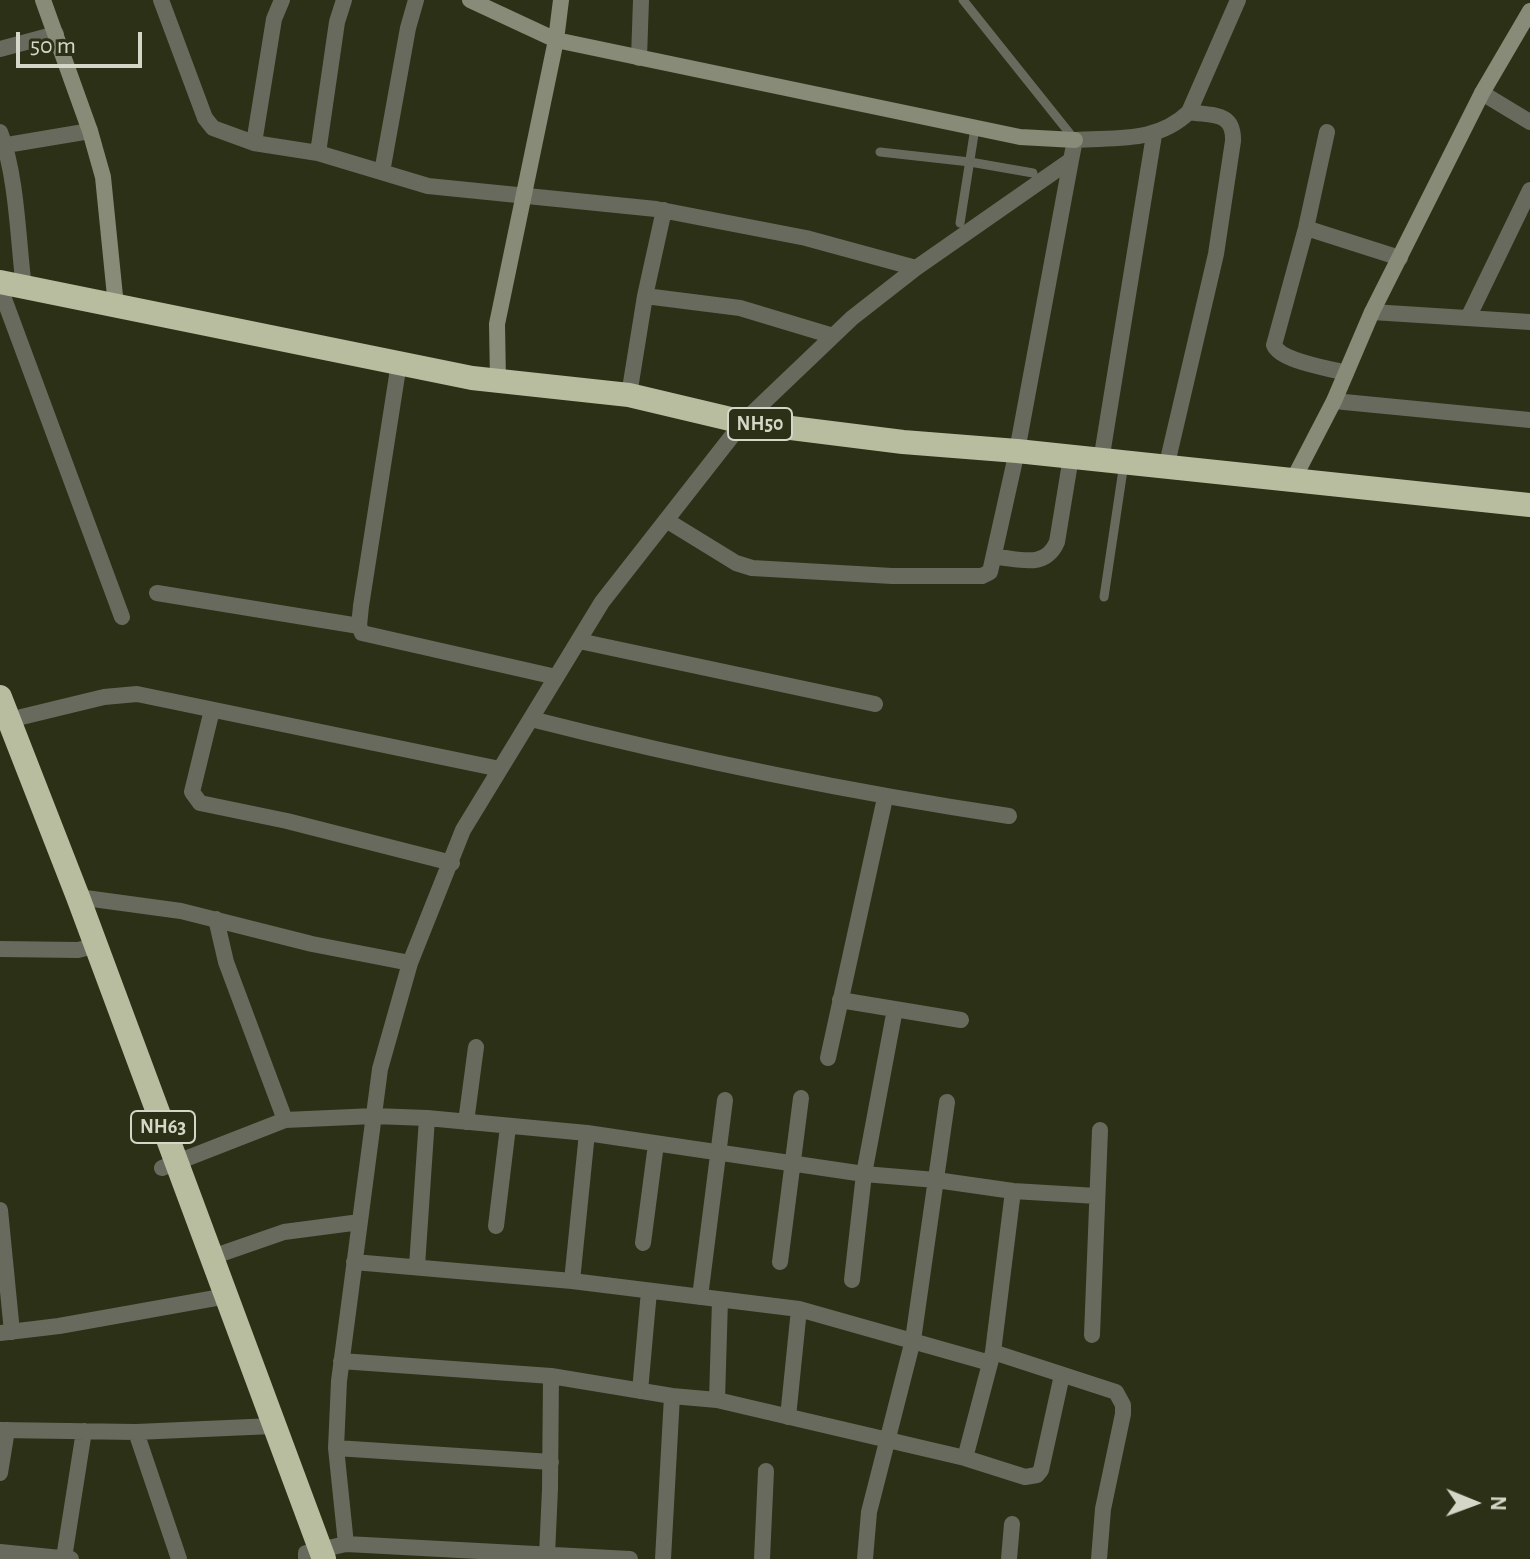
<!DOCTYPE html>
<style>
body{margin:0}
#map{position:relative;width:1530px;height:1559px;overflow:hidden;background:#2c3016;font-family:"Alegreya Sans",sans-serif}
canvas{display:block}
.north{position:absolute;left:1434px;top:1463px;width:80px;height:80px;-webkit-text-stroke:6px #2c3016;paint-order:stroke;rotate:91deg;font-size:22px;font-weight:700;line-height:32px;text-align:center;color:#d4d7c7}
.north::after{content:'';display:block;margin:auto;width:28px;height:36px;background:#d4d7c7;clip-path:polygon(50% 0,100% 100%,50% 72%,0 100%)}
.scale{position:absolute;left:16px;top:32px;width:126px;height:36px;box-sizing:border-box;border:4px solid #d4d7c7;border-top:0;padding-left:10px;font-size:24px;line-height:28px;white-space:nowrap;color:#d4d7c7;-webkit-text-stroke:6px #2c3016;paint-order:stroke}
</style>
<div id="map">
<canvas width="1530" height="1559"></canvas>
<div class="north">N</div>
<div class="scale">50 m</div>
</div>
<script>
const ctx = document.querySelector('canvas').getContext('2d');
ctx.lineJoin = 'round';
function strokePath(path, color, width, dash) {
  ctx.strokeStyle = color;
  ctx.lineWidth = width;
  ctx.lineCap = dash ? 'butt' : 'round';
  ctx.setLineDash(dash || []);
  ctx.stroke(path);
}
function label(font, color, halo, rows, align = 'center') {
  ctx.font = font + ' "Alegreya Sans",sans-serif';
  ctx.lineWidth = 6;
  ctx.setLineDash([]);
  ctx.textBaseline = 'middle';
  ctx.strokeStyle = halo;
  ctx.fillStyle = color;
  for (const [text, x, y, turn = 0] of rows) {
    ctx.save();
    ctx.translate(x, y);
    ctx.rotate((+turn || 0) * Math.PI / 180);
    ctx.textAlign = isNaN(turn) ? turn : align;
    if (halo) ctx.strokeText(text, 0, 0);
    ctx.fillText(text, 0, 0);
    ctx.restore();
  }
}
strokePath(new Path2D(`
 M963,0L1075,140
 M880,152L970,162L1033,173
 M960,223L975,128
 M1104,597L1124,463`), '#676a5d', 9);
strokePath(new Path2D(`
 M161,0L205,118L213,128L254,143L318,153L428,186L656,209L806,238L916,268
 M0,49L56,34
 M639,58L641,0
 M1482,93L1530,122
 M0,132C17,175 18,241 24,288
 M1327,132L1306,228L1274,345C1280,361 1328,368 1346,373
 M254,143L274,19L282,0
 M0,146L90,131
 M318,153L337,22L344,0
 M382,172L408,28L416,0
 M1306,228L1400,258
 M0,288L122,617
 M645,296L740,308L833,336
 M1372,312L1530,322
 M1468,318L1530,190
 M399,363L361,606L359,626L362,633L556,677
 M629,395L645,296L664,210
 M1334,401L1530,420
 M1101,461L1154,135
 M1166,468L1216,254L1233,141C1234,111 1212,116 1189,112
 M666,520L736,563L752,568L892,576H982L990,572L1017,451L1071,160
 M996,557C1021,559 1045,569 1057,542L1071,457
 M157,593L359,626
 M579,641L875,704
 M212,710L192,792L200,803L287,821L452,863
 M531,719C689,759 848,792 1009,816
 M1,722L104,697L137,694L500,769
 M78,897L181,911L312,944L410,963
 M216,919L226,962L285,1120
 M0,949L78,950L94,946
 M840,1000L961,1020
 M828,1058L885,798
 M466,1122L476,1047
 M162,1168L285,1120L374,1116L427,1118L587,1133L864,1174L936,1180L1013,1191L1097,1196
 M0,1210L12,1332
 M496,1226L508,1127
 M643,1243L656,1144
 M212,1257L284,1232L360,1222
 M354,1262L572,1281L799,1309L990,1363
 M780,1262L801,1098
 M417,1266L427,1118
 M852,1280L864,1174L895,1009
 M572,1281L587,1133
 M700,1297L725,1100
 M0,1333L59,1326L227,1296
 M1092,1335L1100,1130
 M993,1352L1116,1392L1123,1405V1414L1103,1509L1099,1559
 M341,1361L551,1376L672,1396L717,1400L965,1458L1025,1477L1037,1475L1041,1470L1062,1375
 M640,1391L649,1291
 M717,1400L720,1300
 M788,1417L799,1309
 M0,1430L136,1432L273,1426
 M136,1432L179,1559
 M336,1448L551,1462
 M965,1458L993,1352L1013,1191
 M0,1473L7,1430
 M346,1544L336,1448L339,1381L380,1069L410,963L463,830L602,602L743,422L852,318L916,268L1071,160L1075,140C1117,137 1157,143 1189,112L1238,0
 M0,1552L71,1559
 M547,1555L550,1489L551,1376
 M64,1558L84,1431
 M306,1559V1553L346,1544L630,1559
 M663,1559L672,1396
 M762,1559L766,1471
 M865,1559L869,1512L913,1340L947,1102
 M1009,1559L1012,1524`), '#676a5d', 16);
strokePath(new Path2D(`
 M43,0L90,131L103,177L116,306
 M470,0L556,40L497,324L498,381
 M561,0L556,40L1020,137L1075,140
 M1292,482L1334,401L1372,312L1482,93L1530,11`), '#878b77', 16);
strokePath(new Path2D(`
 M0,282L472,378L629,395L743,422L903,442L1017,451L1530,505
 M0,697L78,897L324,1559`), '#b7bd9e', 24);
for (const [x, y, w] of [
 [760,424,64],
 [163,1127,64]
]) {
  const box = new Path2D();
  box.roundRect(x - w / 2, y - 16, w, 32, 6);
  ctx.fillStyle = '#2c3016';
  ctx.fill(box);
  strokePath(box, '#d4d7c7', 2);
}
label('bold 20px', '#d4d7c7', null, [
 ["NH50",760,424],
 ["NH63",163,1127]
]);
</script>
